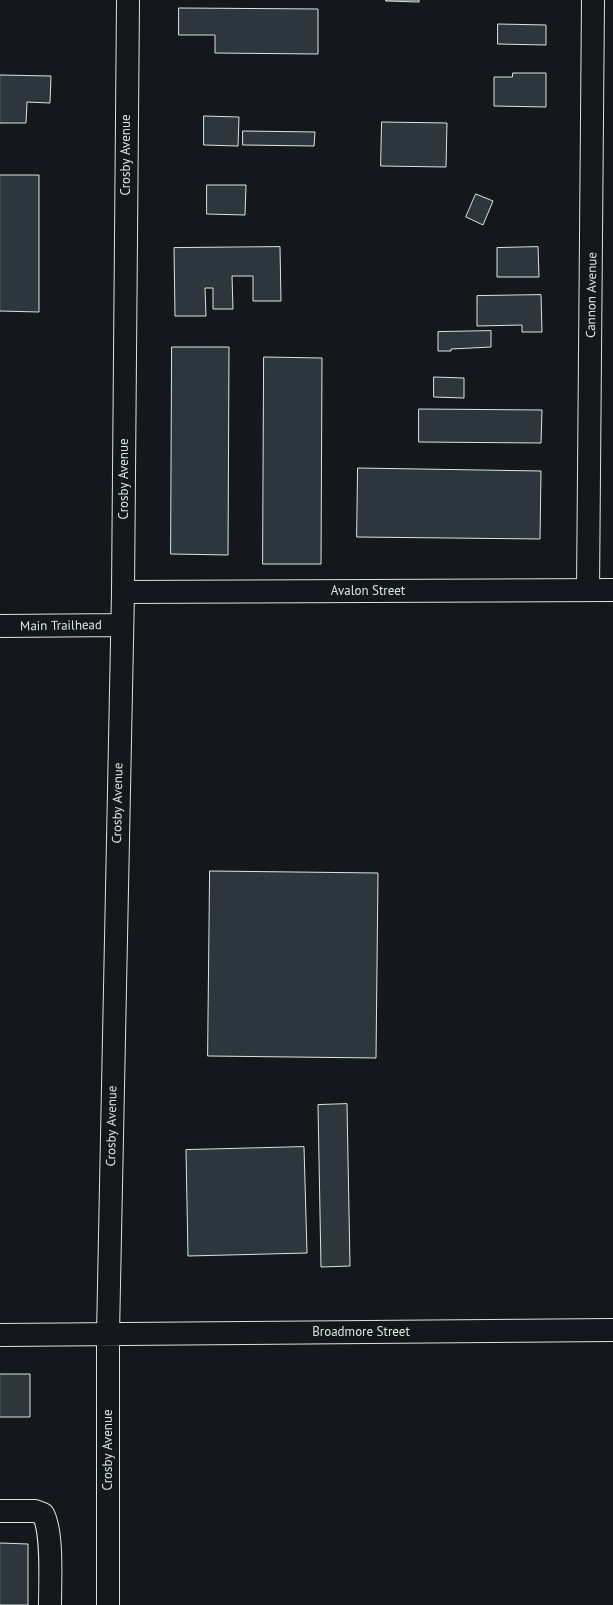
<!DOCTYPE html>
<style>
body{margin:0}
canvas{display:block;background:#14181c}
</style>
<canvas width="613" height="1605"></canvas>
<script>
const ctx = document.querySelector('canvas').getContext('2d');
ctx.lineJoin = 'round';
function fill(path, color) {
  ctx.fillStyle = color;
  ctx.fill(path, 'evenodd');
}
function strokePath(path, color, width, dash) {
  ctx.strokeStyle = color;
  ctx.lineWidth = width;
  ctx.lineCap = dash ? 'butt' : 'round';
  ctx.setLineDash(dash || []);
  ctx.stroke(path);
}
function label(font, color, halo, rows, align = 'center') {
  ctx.font = font + ' "PT Sans",sans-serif';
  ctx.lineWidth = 3;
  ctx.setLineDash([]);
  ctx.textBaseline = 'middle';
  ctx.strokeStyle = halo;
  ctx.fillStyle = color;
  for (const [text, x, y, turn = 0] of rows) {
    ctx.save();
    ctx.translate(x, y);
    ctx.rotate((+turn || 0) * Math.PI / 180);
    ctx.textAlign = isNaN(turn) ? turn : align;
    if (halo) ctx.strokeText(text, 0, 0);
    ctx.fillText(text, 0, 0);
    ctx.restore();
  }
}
const building = new Path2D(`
 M386,0H419V2L386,1Z
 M179,8L318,9V54L215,53V35H179Z
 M498,24L546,25V45L498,44Z
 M513,73H546V107L494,106V77H512Z
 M0,75L51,76L50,103L27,102L26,123H0Z
 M204,116L239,117L238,146L204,145Z
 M382,122L447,123L446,167L381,166Z
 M243,131L315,132L314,146L243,145Z
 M0,175H39V312L0,311Z
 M207,185H246L245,215L207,214Z
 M476,194L493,201L483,225L466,217Z
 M280,247L281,301H253V276H232L233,309H213V288H205L206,316H175L174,248Z
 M538,247L539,277H497V248Z
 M541,295L542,332H522V325L477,326V296Z
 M491,331V347L451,349V351H438V332Z
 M172,347H229L228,555L171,554Z
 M264,357L322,358L321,564H263Z
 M434,377L464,378V398L434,397Z
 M419,409L542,410L541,443L419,442Z
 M358,468L541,471L540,539L357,537Z
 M210,871L378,873L376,1058L208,1056Z
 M347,1104L350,1266L321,1267L318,1105Z
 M304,1147L307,1253L188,1256L186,1150Z
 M0,1374H30V1417H0Z
 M0,1543L28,1544V1605H0Z`);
fill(building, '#2c363c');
strokePath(building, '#d8e6dc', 1);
const minor = new Path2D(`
 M588,590L593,0
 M123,592L613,590
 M0,626L122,625
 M0,1335L613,1330
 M0,1511H35L43,1514C53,1532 50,1582 50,1605
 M108,1605V1334L123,592L128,0`);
strokePath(minor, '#d8e6dc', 24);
strokePath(minor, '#14181c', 22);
label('13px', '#d8e6dc', '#14181c', [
 ["Crosby Avenue",126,155,-90],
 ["Cannon Avenue",592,295,-89],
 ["Crosby Avenue",124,479,-90],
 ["Avalon Street",368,591],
 ["Main Trailhead",61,626,-1],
 ["Crosby Avenue",118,803,-89],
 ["Crosby Avenue",112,1126,-89],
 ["Broadmore Street",361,1332],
 ["Crosby Avenue",108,1450,-90]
]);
</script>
